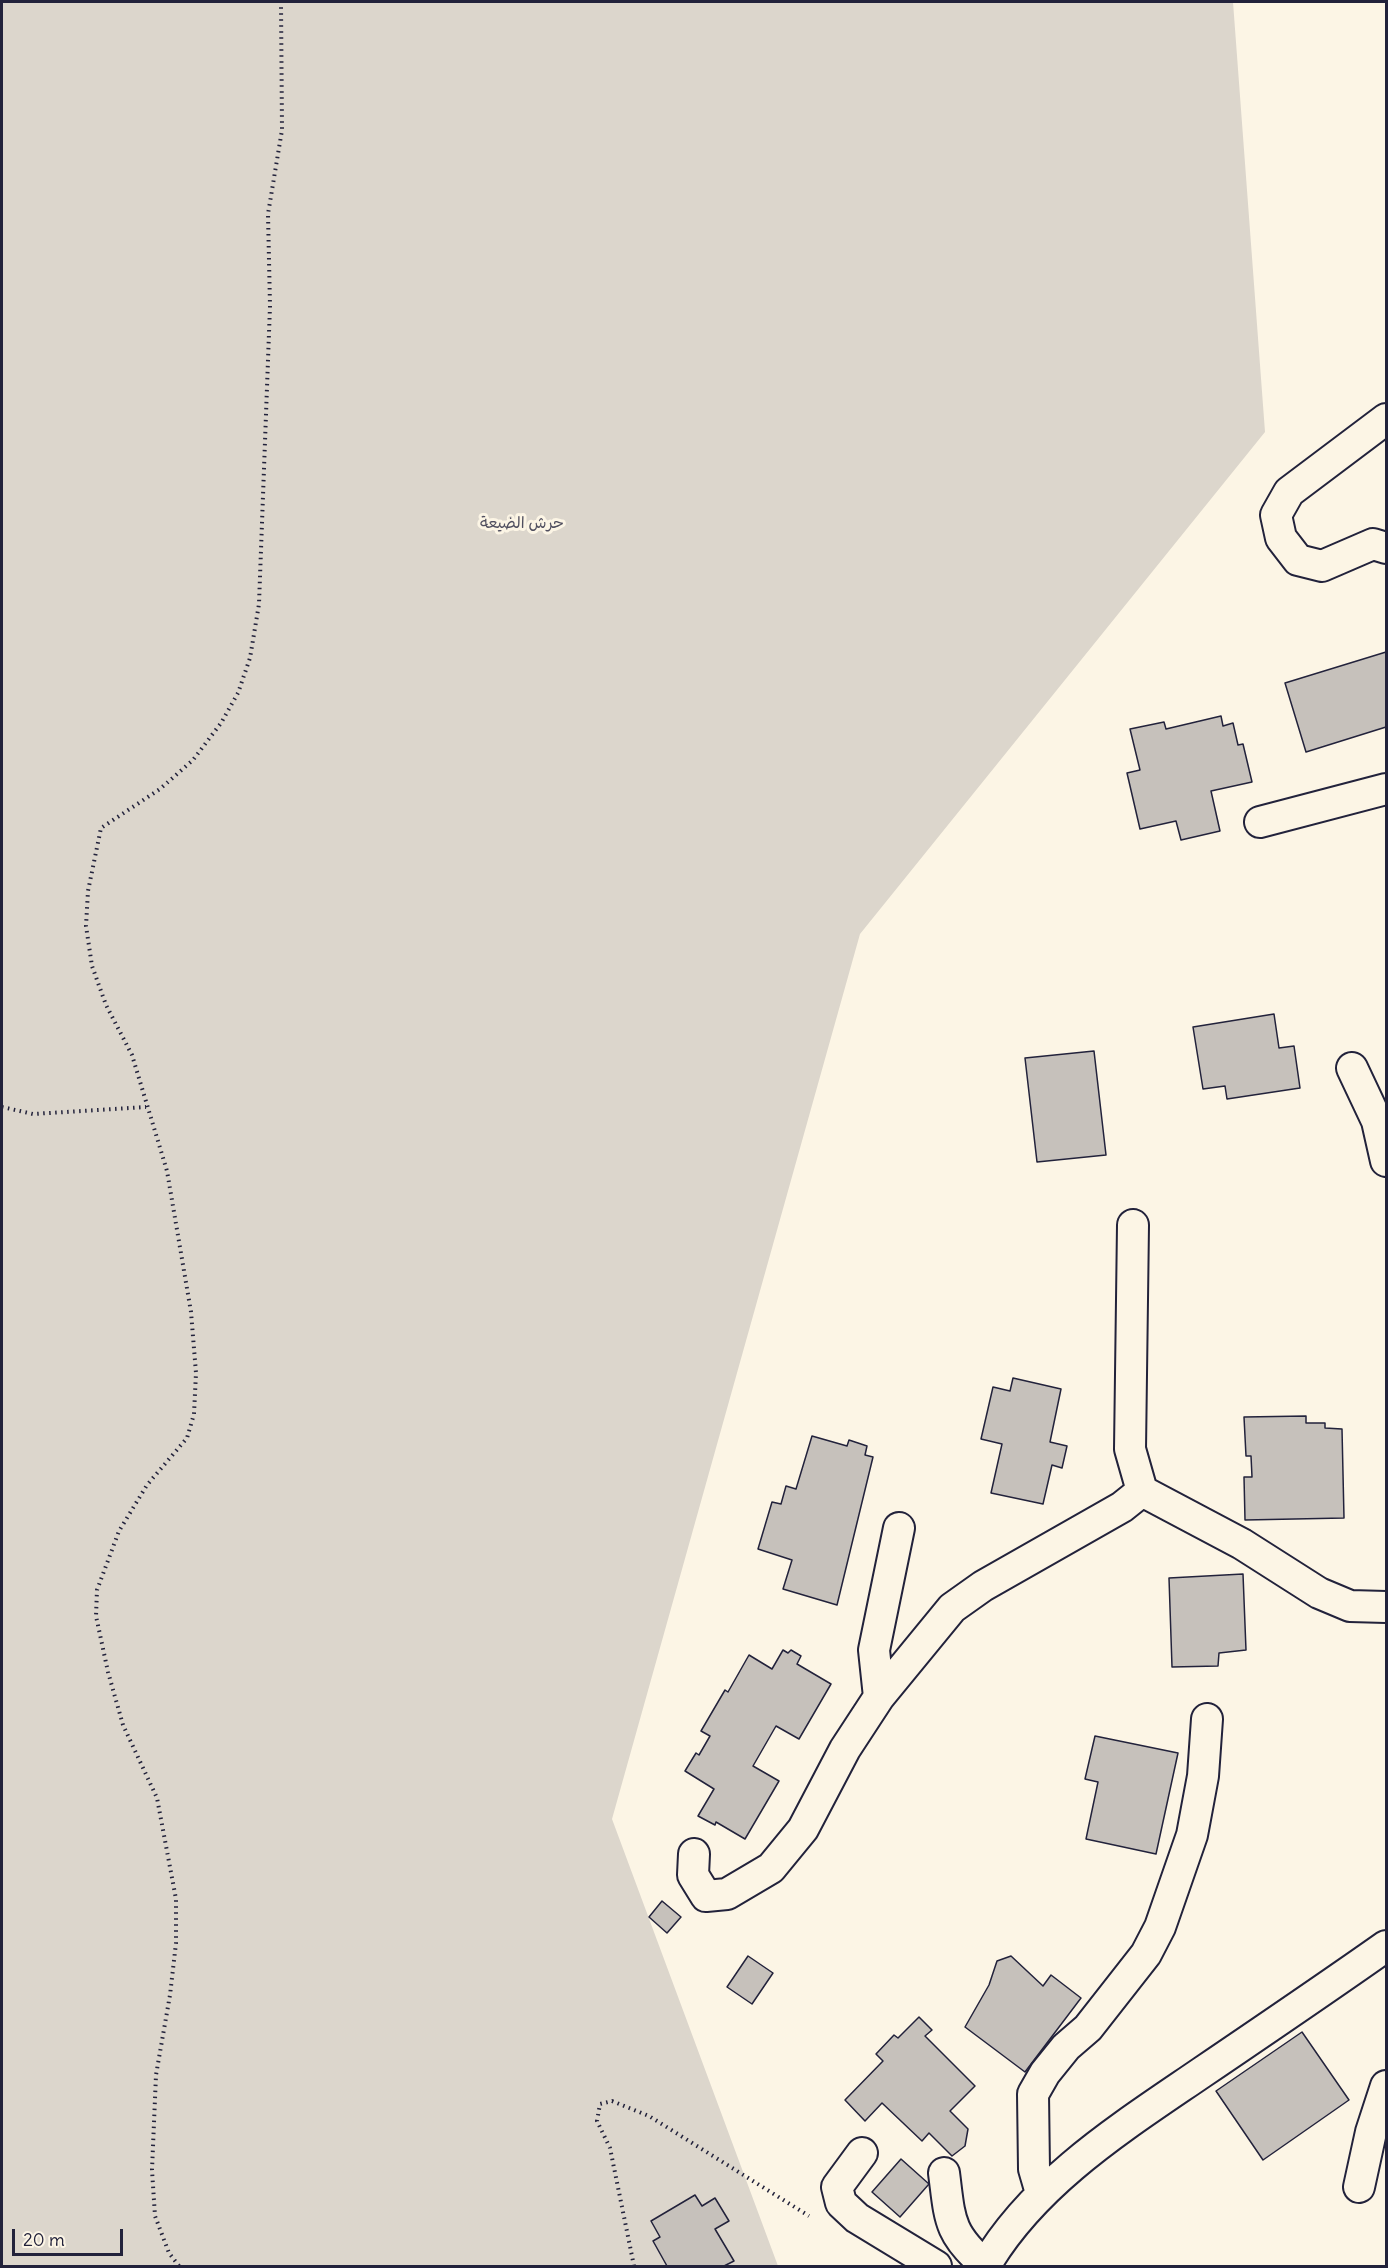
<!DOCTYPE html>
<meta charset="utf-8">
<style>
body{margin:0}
#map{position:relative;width:1388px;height:2268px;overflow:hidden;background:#fcf5e5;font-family:Delius,sans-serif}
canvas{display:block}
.frame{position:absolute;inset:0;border:3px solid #22223b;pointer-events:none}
.scale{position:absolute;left:12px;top:2229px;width:111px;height:27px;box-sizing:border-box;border:3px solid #22223b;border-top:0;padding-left:8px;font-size:18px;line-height:21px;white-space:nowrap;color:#22223b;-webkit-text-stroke:4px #fcf5e5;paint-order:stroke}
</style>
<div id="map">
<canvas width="1388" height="2268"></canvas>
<div class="frame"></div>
<div class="scale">20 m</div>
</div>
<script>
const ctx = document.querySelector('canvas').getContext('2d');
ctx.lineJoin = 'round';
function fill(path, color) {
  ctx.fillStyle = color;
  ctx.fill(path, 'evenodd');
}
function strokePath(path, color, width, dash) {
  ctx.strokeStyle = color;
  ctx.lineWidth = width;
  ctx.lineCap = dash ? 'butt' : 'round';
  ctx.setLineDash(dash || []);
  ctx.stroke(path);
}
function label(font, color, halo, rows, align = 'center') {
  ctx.font = font + ' Delius,"Playpen Sans Arabic",sans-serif';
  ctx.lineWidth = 6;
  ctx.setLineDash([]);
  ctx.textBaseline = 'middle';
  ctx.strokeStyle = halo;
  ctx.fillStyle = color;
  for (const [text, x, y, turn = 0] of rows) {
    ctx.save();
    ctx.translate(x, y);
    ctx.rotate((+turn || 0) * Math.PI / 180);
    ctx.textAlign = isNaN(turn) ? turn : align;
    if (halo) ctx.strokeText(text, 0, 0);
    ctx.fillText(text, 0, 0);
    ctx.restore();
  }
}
fill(new Path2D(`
 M2,2H1233L1265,432L860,934L612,1819L778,2266H2Z`), '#dcd6cc');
const building = new Path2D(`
 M1386,652V727L1306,752L1285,683Z
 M1221,716L1223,726L1233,723L1238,745L1243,744L1252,782L1211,791L1220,831L1181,840L1176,821L1140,829L1127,773L1140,770L1130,729L1164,722L1166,729Z
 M1274,1014L1279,1048L1294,1046L1300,1088L1227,1099L1225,1086L1203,1089L1193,1027Z
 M1094,1051L1106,1155L1037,1162L1025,1058Z
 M1013,1378L1061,1389L1050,1442L1067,1446L1062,1468L1052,1465L1043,1504L991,1493L1002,1444L981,1439L993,1387L1010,1391Z
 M1306,1416V1423H1325V1428L1342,1429L1344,1518L1245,1520L1244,1477H1252L1251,1456H1246L1244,1417Z
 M812,1436L847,1446L849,1440L867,1446L865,1455L873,1457L837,1605L783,1589L792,1560L758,1549L772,1502L781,1504L786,1486L796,1489Z
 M1243,1574L1246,1650L1219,1653L1218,1666L1172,1667L1169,1578Z
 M783,1650L788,1653L791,1650L801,1656L797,1664L831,1684L799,1739L776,1726L753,1766L779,1781L745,1839L716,1822L715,1825L698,1816L714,1789L685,1771L696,1753L699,1755L710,1736L701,1731L725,1690L728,1692L749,1655L772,1669Z
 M1095,1736L1178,1753L1156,1854L1086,1839L1098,1782L1085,1779Z
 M662,1901L681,1917L667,1933L649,1917Z
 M748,1956L773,1973L752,2004L727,1987Z
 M1011,1956L1043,1986L1051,1975L1081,1998L1025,2072L965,2027L989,1985L997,1961Z
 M919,2017L932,2030L925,2036L975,2086L950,2111L968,2129L965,2146L952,2156L929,2133L922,2141L882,2103L865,2121L845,2100L883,2061L876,2054L894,2035L898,2038Z
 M1302,2032L1349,2100L1263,2160L1216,2091Z
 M901,2159L929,2184L900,2217L872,2192Z
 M695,2195L702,2206L715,2198L729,2221L715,2229L734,2261L724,2266H667L653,2241L660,2237L651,2221Z`);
fill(building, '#c6c1bb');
strokePath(building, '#22223b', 1.5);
const minor = new Path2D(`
 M1386,419L1289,492L1276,515L1281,538L1298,560L1322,566L1373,544L1386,548
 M1260,822L1386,789
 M1352,1068L1377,1121L1386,1161
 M1133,1225L1130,1449L1142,1491
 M879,1697L874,1650L899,1528
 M694,1854L693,1875L706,1896L727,1894L771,1868L803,1829L845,1749L879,1697L952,1608L983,1586L1122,1507L1142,1491L1242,1544L1319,1593L1350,1606L1386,1607
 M862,2153L837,2187L841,2203L857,2218L936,2266
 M944,2173C950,2219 948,2233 985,2265
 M1359,2187L1371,2132L1386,2086
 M1041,2193L1034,2169L1033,2094L1045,2073L1066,2047L1088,2028L1146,1954L1160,1927L1192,1835L1203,1776L1207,1719
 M985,2266C1034,2182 1122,2127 1201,2073C1263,2031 1325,1989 1386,1946`);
strokePath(minor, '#22223b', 34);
strokePath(new Path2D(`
 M2,1107L33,1114L146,1107
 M179,2266L169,2253L155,2216L152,2170L156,2075L170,1995L176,1943V1899L157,1798L123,1725L108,1672L96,1616L97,1590L119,1531L147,1485L187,1438L194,1414L196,1373L191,1312L167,1171L132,1055L106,1005L92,966L86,926L88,891L101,828L160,789L193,760L221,723L238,693L250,658L259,604L270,306L268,214L282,130L281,2
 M634,2266L610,2148L597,2121L600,2104L612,2101L649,2116L809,2216`), '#22223b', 4, [1.5, 4.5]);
strokePath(minor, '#fcf5e5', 30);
label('16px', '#504f5f', '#fcf5e5', [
 ["حرش الضيعة",522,523]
]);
</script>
